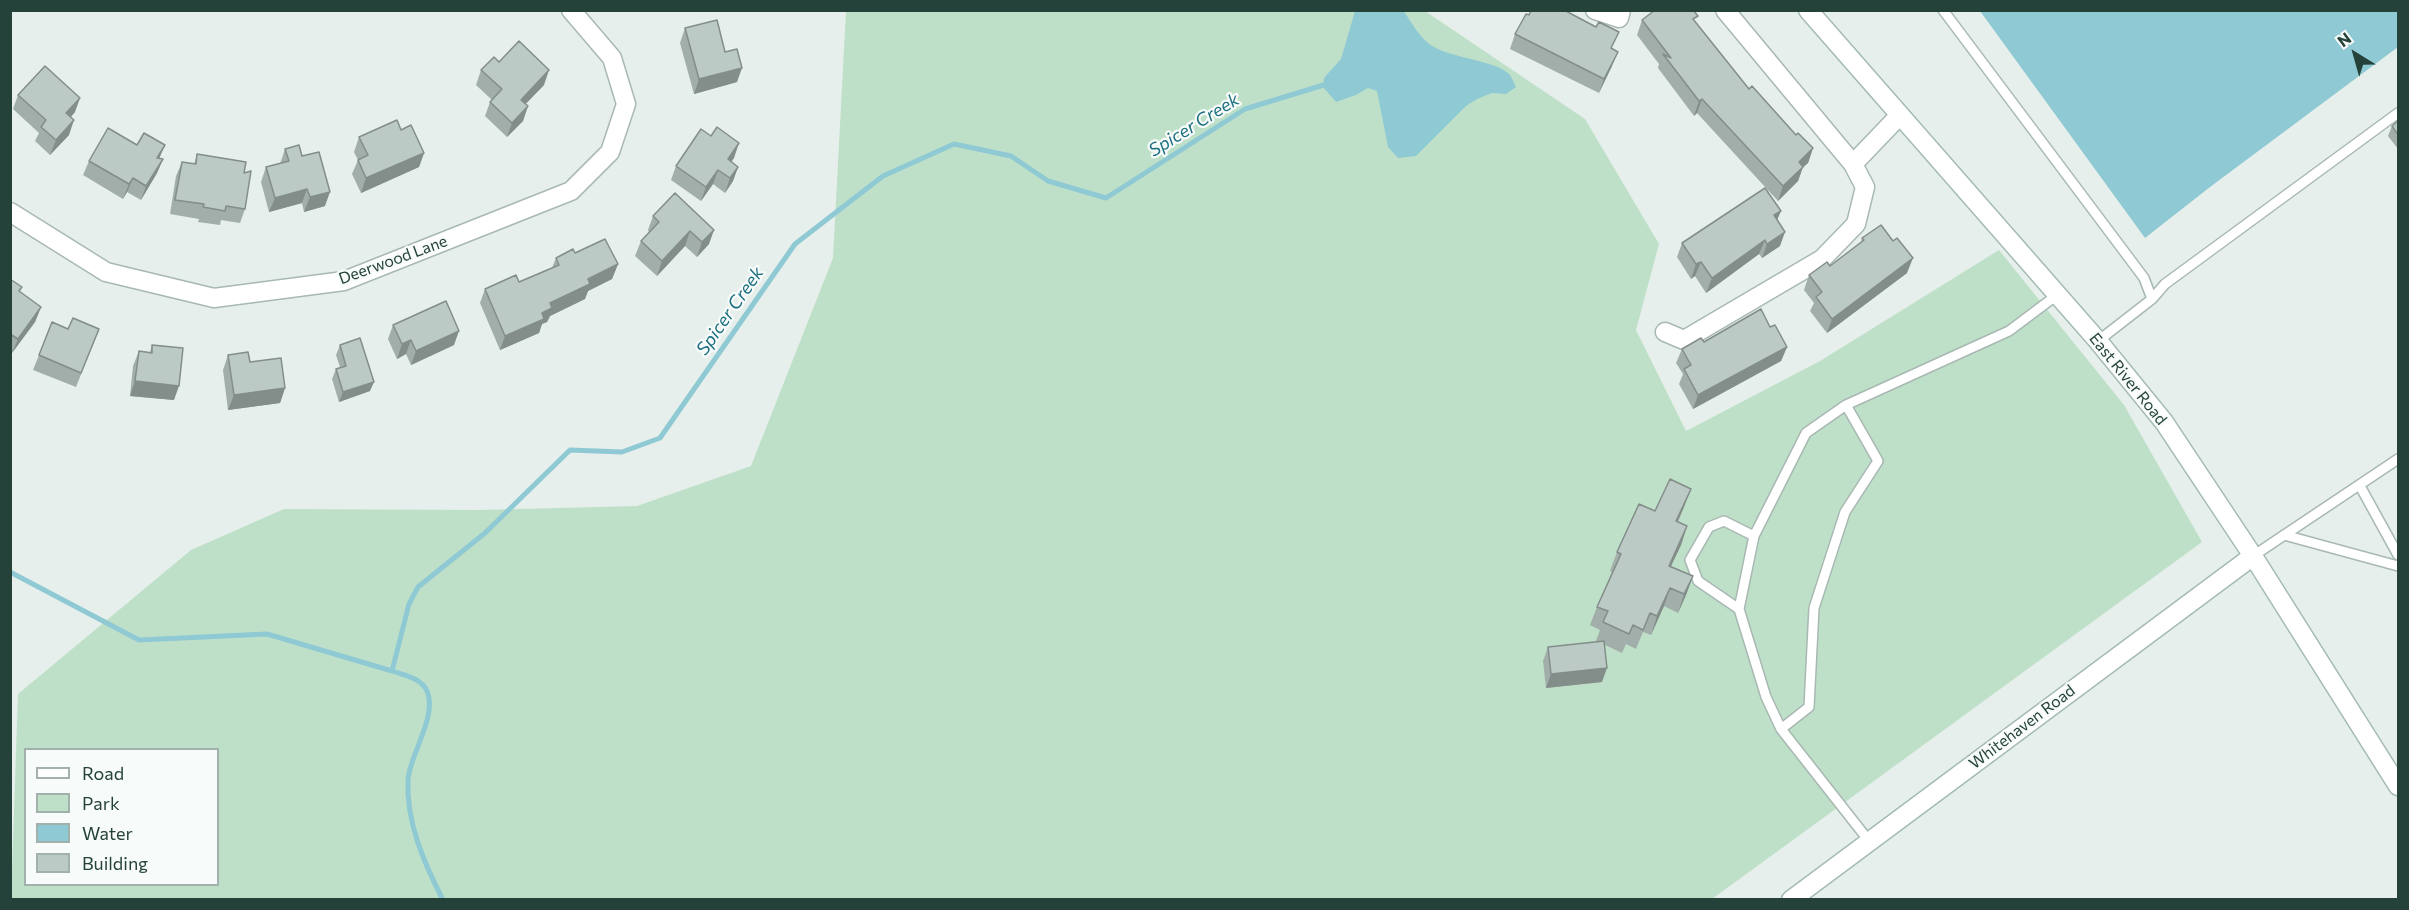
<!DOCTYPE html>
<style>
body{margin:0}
#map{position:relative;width:2409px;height:910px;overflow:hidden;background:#e6efeb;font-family:Commissioner,sans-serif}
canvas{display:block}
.frame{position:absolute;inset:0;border:12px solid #24423a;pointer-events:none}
.legend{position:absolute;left:24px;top:748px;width:195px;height:138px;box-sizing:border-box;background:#f7fbf9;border:2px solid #a3b1ad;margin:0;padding:8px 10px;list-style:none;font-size:18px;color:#24423a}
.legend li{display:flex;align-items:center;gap:12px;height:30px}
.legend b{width:30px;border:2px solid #a3b1ad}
.north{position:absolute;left:2325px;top:24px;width:60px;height:60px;-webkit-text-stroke:4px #f7fbf9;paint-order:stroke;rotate:323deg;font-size:16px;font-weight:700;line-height:24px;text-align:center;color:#24423a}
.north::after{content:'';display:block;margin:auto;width:21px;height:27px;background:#24423a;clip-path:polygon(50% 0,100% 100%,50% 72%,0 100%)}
</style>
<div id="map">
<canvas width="2409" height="910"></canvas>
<div class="frame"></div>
<ul class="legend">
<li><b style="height:8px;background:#fff"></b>Road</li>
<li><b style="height:16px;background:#bfe0c8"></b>Park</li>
<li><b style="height:16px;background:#8ec9d4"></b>Water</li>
<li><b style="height:16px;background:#bbcac4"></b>Building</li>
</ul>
<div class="north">N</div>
</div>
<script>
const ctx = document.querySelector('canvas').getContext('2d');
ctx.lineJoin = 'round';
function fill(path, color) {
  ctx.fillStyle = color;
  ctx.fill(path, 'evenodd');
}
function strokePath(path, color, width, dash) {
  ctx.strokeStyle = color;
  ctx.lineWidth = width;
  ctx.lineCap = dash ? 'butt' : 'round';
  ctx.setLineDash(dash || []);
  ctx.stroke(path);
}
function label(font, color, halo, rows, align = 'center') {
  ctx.font = font + ' Commissioner,sans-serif';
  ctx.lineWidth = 4.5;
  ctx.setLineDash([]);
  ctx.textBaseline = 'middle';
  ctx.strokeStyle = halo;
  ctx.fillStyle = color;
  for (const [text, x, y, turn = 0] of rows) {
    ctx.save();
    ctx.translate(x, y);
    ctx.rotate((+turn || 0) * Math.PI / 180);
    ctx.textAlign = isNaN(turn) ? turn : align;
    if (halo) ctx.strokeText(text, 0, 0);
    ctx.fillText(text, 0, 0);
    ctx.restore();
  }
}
fill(new Path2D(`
 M846,11H1425L1585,119L1659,244L1636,330L1686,431L1820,361L1999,250L2124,405L2202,542L1712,899L11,900L18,694L191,550L284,509L478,510L637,506L751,466L833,258ZM26,750H218V884H26Z`), '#bfe0c8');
fill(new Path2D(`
 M1403,10C1412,23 1420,39 1434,47C1453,58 1496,61 1509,74C1512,77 1514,83 1516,87L1506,94L1492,93L1477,99L1466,106L1416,156L1398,158L1388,147L1377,91L1368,88L1356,95L1336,102L1323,87L1324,78L1341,59L1355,11Z
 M1980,11H2398V47L2210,187L2145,238Z`), '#8ec9d4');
strokePath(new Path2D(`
 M10,572L139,640L267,634L392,671
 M443,900C424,863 406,822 408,780C409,756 438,716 427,691C421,678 404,675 392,671L409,604L418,587L485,533L570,450L622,452L660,438L795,244L883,176L954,144L1011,156L1048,181L1106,198L1245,109L1327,84`), '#8ec9d4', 5);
const lane = new Path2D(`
 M1943,10L2144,278L2152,299L2098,341
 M2152,299L2165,284L2398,113
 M2360,486L2398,555
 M2284,535L2398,566
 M2253,556L2398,459
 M1739,609L1698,581L1690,560L1709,527L1724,521L1754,536
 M1781,729L1809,707L1814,608L1845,512L1878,461L1846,405
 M1869,841L1781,729L1766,697L1739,609L1754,536L1806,433L1846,405L2009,331L2057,295`);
const street = new Path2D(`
 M1595,10L1619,18L1621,10
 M1853,164L1900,115
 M10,212L106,272L214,298L344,281L571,191L610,152L626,104L612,58L571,10
 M1665,332L1684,340L1822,259L1856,224L1865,187L1853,164L1725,10`);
const secondary = new Path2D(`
 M1808,10L2098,341L2164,422L2253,556L2398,786
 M1791,900L2253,556`);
strokePath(lane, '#a8b8b2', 12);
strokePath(street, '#a8b8b2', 21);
strokePath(secondary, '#a4bbb3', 21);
strokePath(lane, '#fff', 9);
strokePath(street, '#fff', 18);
strokePath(secondary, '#fff', 18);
fill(new Path2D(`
 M1642,20L1695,21L1749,89L1796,135L1813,148L1808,163L1803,167L1798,181L1778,201L1697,113L1694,116L1658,68L1659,64L1637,35Z
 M685,28L725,52L737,82L694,94L680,43Z
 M1515,34L1612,49V66L1599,93L1510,49Z
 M499,62L544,85L525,104L528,106L523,121L507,137L485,116L490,102L492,100L476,85L481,70Z
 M18,95L75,112L71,117L69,135L50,155L35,141L39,133L13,109Z
 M2398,121V149L2388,136L2392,126Z
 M401,130L424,153L419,167L361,193L352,174L358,160L354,152L359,137Z
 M285,149L302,156L325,206L304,212L302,203L269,212L261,182L266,167L280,164Z
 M197,154L244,173L245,209L240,223L221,220L220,225L198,222L199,219L170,214L176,176L182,162L194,164Z
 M160,158L163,159L157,173L141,200L127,192L123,199L83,175L89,161Z
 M734,158L731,162L738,167L733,181L725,193L713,184L701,201L671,180L676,166Z
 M675,193L709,244L697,257L685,246L657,276L635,256L641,241L649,232L648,230L653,216Z
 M1777,220L1780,246L1762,258L1759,254L1706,293L1695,276L1691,279L1677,257L1682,243Z
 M1862,238L1907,273L1827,333L1810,311L1814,303L1804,290L1809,275L1830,266L1861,242Z
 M575,253L618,264L612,279L588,291L585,299L550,316L547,322L542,324L539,333L500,350L480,303L485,289L519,282L552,268L556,258Z
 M10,279L20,292L41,307L35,322L12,353L10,352Z
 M393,325L454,345L411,365L406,354L397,359L388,339Z
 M1770,327L1787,347L1781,361L1693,409L1679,384L1683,374L1676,363L1682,349L1704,342Z
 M68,329H99L76,387L33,370L39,355Z
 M152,345L174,400L130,396L133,366L139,351L150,352Z
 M340,345L370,391L339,402L332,379L336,369L340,367L336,355Z
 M228,355L250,362L285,388L280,403L228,410L223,370Z
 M1684,507L1678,522L1687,526L1681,545L1671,566L1693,576L1686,595L1678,613L1664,606L1651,635L1643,632L1636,649L1626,644L1622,653L1605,645L1602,682L1546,688L1543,661L1548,647L1598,642L1596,641L1600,630L1590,625L1597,607L1612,572L1610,571L1617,552L1655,511Z`), '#a1aea9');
fill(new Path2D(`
 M1618,52L1612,66L1599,93L1604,79Z
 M742,68L737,82L694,94L699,79Z
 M549,70L544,85L516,114L521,100Z
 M80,98L75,112L61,128L66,113Z
 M1702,99L1697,113L1694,116L1699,101Z
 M528,106L523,121L507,137L512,123Z
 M74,120L69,135L50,155L56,140Z
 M739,143L734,158L723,174L728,159Z
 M165,145L159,159L157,158Z
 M1813,148L1808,163L1797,173L1803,167L1798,181L1778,201L1783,186L1799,162Z
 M424,153L419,167L361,193L366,178Z
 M163,159L157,173L141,200L146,186Z
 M738,167L733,181L725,193L730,178Z
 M718,170L713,184L701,201L706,187Z
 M133,178L127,192L123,199L129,184Z
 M307,189L302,203L269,212L275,198Z
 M330,192L325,206L304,212L310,197Z
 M1781,211L1775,225L1774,215Z
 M714,230L709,244L697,257L702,242Z
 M690,231L685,246L657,276L662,261Z
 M1785,232L1780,246L1762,258L1767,244Z
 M1765,240L1759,254L1706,293L1712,278Z
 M1913,258L1907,273L1827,333L1832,319Z
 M1701,262L1695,276L1691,279L1696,264Z
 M618,264L612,279L588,291L585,299L550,316L547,322L542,324L539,333L500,350L505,336L542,313L550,303L588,279Z
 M41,307L35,322L12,353L18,339Z
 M459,331L454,345L411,365L416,351Z
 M411,340L406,354L397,359L402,344Z
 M1787,347L1781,361L1693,409L1698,395Z
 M135,381L179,386L174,400L130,396Z
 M374,382L370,391L339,402L343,392Z
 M285,388L280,403L228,410L234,395Z
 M1691,489L1684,507L1669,540L1676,521Z
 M1687,526L1681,545L1662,585L1669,566Z
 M1693,576L1686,595L1678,613L1684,594Z
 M1670,588L1664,606L1651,635L1657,616Z
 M1607,668L1602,682L1546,688L1551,674Z`), '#838d89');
const building = new Path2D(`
 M1531,10H1564L1596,27L1599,22L1619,32L1611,48L1618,52L1604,79L1515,34L1526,14L1529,15Z
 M1655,10H1693L1698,16L1693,19L1749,89L1752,86L1796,135L1798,133L1813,148L1799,162L1803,167L1783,186L1702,99L1699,101L1663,54L1671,58L1642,20Z
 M717,20L725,52L737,49L742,68L699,79L685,28Z
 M519,41L549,70L521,100L528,106L512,123L490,102L502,89L481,70L494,57L499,62Z
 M45,66L80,98L66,113L74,120L56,140L41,127L46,120L18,95Z
 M397,120L401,130L411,125L424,153L366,178L358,160L368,155L359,137Z
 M2398,121V135L2392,126Z
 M717,127L739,143L728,159L738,167L730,178L718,170L706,187L676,166L701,129L711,136Z
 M108,128L137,145L144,133L165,145L157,158L163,159L146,186L133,178L129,184L89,161Z
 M299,145L302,156L319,152L330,192L310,197L307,189L275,198L266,167L289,161L285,149Z
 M197,154L246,162L244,173L251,171L245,209L226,206L225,211L203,207L204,204L175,200L182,162L196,164Z
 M1765,188L1781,211L1774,215L1785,232L1767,244L1765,240L1712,278L1701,262L1696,264L1682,243Z
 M675,193L714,230L702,242L690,231L662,261L641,241L659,222L653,216Z
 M1881,225L1893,241L1897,238L1913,258L1832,319L1816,297L1822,292L1809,275L1827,262L1830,266L1864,240L1862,238Z
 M605,239L618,264L588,279L590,284L550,303L552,308L542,313L544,319L505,336L485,289L516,275L519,282L559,265L556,258L573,249L575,253Z
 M10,279L22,287L19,291L41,307L18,339L10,334Z
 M446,301L459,331L416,351L411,340L402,344L393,325Z
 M1761,309L1770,327L1775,325L1787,347L1698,395L1684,369L1691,365L1682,349L1701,338L1704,342Z
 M73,318L99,329L81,373L39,355L52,322L68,329Z
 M360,338L374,382L343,392L336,369L346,366L340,345Z
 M152,345L183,348L179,386L135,381L139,351L152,353Z
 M248,352L250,362L281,358L285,388L234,395L228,355Z
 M1670,479L1691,489L1676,521L1687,526L1669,566L1693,576L1684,594L1670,588L1657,616L1650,613L1643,630L1633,625L1629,634L1603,622L1608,611L1597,607L1621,554L1617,552L1639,504L1655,511Z
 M1604,641L1607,668L1551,674L1548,647Z`);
fill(building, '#bbcac4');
strokePath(building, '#838d89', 1.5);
label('16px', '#24423a', '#f7fbf9', [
 ["Deerwood Lane",393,260,-20],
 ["East River Road",2128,379,51],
 ["Whitehaven Road",2022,727,-37]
]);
label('italic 18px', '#1c6f80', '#f7fbf9', [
 ["Spicer Creek",1194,125,-32],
 ["Spicer Creek",730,311,-55]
]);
</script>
